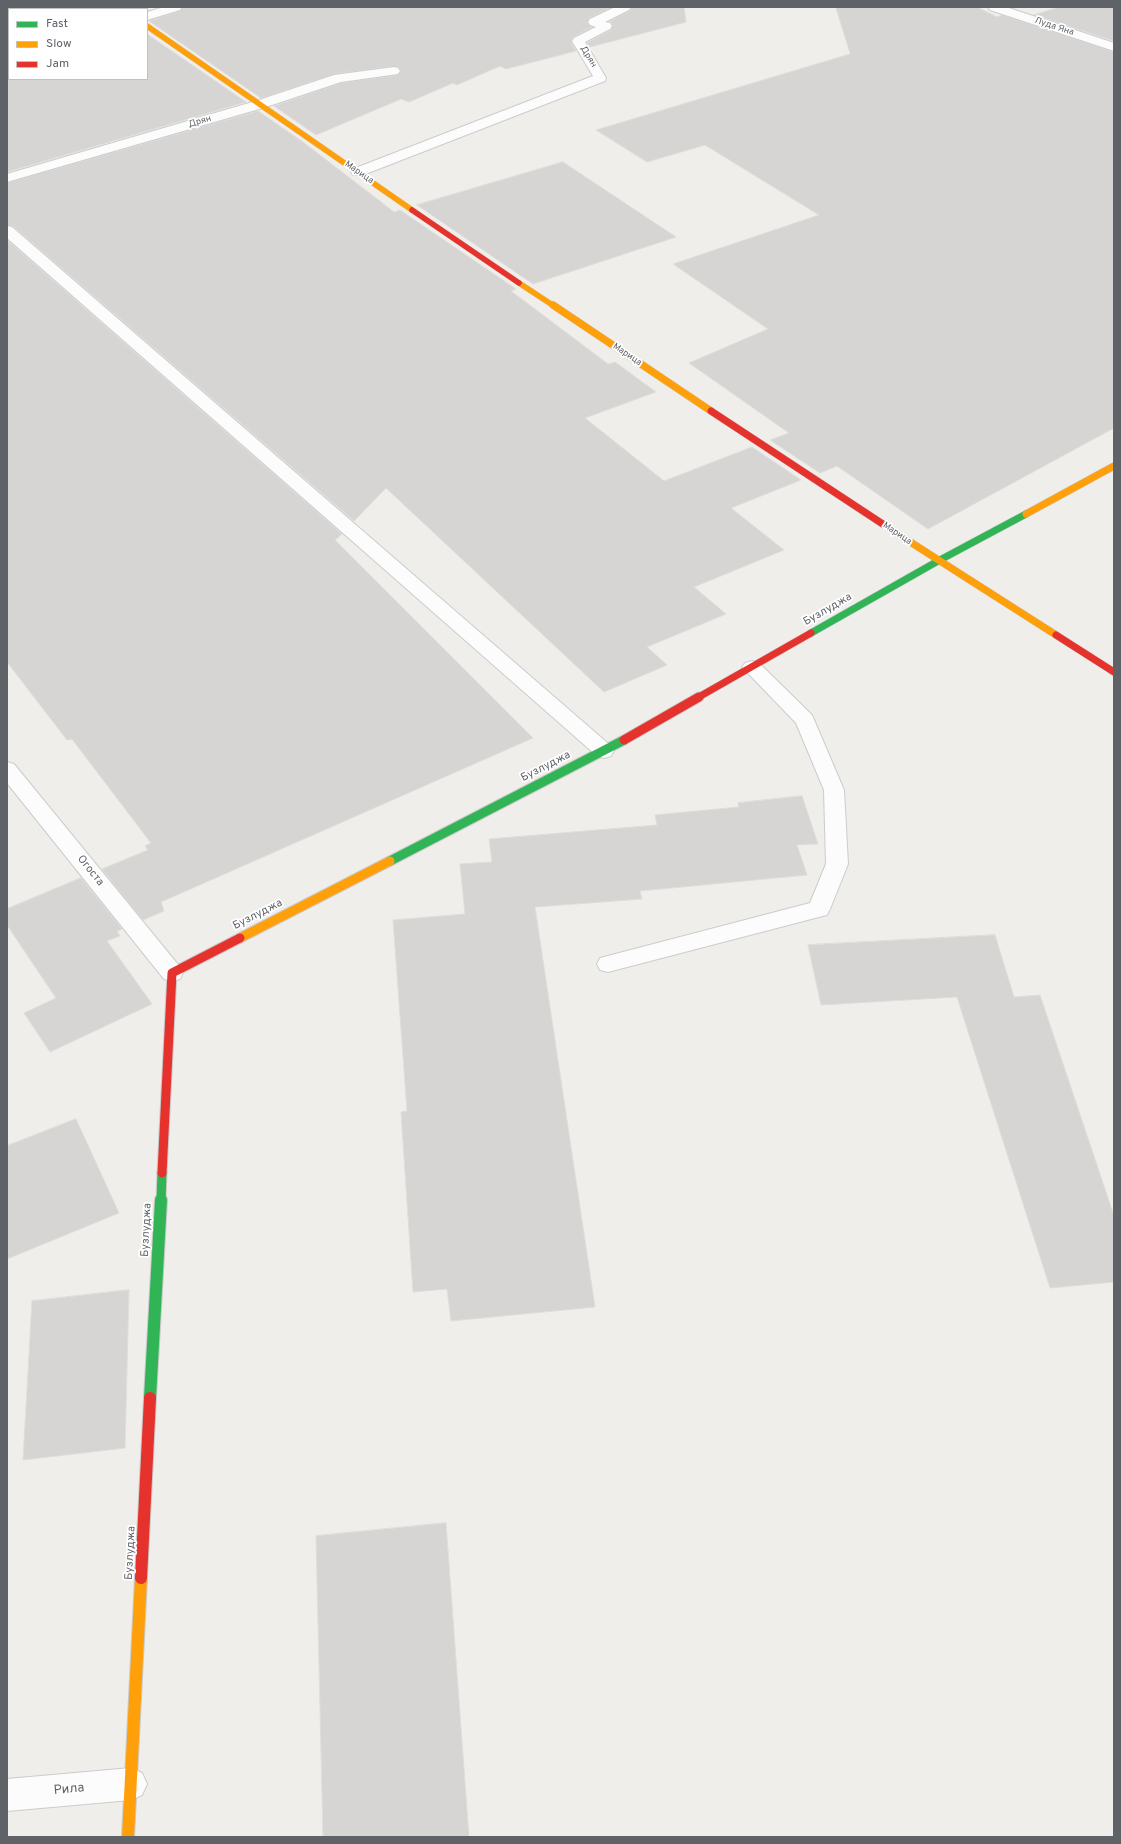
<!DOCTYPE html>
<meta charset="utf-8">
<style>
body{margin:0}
#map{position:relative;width:1121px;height:1844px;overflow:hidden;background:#efeeea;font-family:Overpass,sans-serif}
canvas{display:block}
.frame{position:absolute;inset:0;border:8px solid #5f6368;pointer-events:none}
.legend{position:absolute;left:8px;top:8px;width:140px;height:72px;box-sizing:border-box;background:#fff;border:1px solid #bfc1c3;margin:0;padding:5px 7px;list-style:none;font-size:12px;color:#5f6368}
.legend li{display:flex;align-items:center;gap:8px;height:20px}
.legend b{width:20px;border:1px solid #bfc1c3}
</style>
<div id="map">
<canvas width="1121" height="1844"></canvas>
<div class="frame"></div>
<ul class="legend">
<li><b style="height:5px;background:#30b455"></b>Fast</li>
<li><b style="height:5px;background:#ff9f0a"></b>Slow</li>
<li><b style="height:5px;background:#e5322d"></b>Jam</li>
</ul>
</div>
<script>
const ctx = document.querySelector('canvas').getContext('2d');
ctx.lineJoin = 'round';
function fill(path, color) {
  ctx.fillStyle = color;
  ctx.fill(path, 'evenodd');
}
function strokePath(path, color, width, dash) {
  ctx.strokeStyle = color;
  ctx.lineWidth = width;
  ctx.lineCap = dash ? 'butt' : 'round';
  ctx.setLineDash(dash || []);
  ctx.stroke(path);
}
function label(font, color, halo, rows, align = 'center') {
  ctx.font = font + ' Overpass,sans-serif';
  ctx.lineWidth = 3.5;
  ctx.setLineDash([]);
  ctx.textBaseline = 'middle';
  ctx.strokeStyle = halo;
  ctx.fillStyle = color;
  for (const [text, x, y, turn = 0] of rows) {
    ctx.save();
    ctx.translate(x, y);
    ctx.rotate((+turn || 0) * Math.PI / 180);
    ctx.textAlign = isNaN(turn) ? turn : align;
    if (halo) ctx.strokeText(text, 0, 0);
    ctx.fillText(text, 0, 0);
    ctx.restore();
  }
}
const building = new Path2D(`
 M183,7H612L589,18L587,23L592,27L573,37L571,42L576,51L506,69L500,66L457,85L453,83L409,102L401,99L316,135L274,106L341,83L398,75L401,72L399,67L394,66L334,74L261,98L149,21L180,11Z
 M632,7H684L686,22L590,47L587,43L611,30L613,25L610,21L630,11Z
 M836,7H977L997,17L1002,15L1114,52V428L928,529L837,466L820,473L770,440L789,433L689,363L768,329L673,264L819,215L705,145L647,162L596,130L850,54Z
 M1060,7H1114V41L1034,15Z
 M9,25V79H147V34L246,102L7,172V26Z
 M258,111L303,142L394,212L400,210L516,289L511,291L608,364L615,362L656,392L585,418L664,481L752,447L801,480L731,508L784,550L694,587L726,614L647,647L667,665L604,692L386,488L354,521L13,226L7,225V183Z
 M563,162L676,237L533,284L417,205Z
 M7,240L342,534L335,540L533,738L161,902L164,911L143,920L102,869L148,850L145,846L151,843L72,739L67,740L7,662Z
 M802,796L818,844L797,845L807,875L640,891L642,899L535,907L595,1307L451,1321L447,1289L413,1292L401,1112L407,1111L393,920L465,914L460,864L492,862L489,839L657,825L655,815L739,807L738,803Z
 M81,878L122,929L117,931L120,936L107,941L152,1004L50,1052L24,1013L56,998L7,925V909Z
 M995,935L1014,997L1040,995L1114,1216V1282L1050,1288L957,997L821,1005L808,945Z
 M76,1119L119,1213L7,1259V1146Z
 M129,1290L125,1448L23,1460L32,1301Z
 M446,1523L469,1837H323L316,1536Z`);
fill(building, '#d6d5d3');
strokePath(building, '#deddd9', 1);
const street = new Path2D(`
 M113,7H127L128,9H114Z
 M164,7H182L180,10L147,20V12Z
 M615,7H631L629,10L605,22L610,23L612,26L610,29L585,42L606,78L605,81L363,175H353L351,172L353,169L593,76L572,41L574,38L596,27L590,25L588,22L590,19Z
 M988,7H1006L1114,43V51L990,10Z
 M394,67L398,68L400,71L398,74L341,82L266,107L7,182V174L256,101L334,75Z
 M7,226L12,227L611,746L614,751L611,756L604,758L597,756L7,238Z
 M752,661L759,663L812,715L844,790L848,864L830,909L827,915L819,917L608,972L600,970L597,964L600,958L810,903L826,864L824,790L796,723L742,667L745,663Z
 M7,762L14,764L180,967L183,973L180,979L172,981L164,979L7,783Z
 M131,1768L142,1773L147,1784L142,1795L131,1800L7,1811V1779Z`);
const fastFar2 = new Path2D(`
 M811,633L938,561L1026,514`);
const fastFar1 = new Path2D(`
 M390,861L624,740
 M161,1201L162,1173`);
const fast = new Path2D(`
 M150,1398L161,1200`);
const slowFar3 = new Path2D(`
 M147,26L412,210
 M519,283L554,306`);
const slowFar2 = new Path2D(`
 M553,305L711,411
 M1026,514L1114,466
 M904,538L1056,635`);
const slowFar1 = new Path2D(`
 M240,938L390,861`);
const slow = new Path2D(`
 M128,1837L141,1578`);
const jamFar3 = new Path2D(`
 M412,210L519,283`);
const jamFar2 = new Path2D(`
 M711,411L904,538
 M1056,635L1114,672
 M697,698L811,633`);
const jamFar1 = new Path2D(`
 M624,740L699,697
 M162,1173L172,973L240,938`);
const jam = new Path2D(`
 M141,1578L150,1398`);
strokePath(street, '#cbcccc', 2);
strokePath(fastFar2, '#cacacb', 8);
strokePath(fastFar1, '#cacacb', 11);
strokePath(fast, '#cacacb', 14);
strokePath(slowFar3, '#cacacb', 6);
strokePath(slowFar2, '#cacacb', 8);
strokePath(slowFar1, '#cacacb', 11);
strokePath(slow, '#cacacb', 14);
strokePath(jamFar3, '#cacacb', 6);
strokePath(jamFar2, '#cacacb', 8);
strokePath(jamFar1, '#cacacb', 11);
strokePath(jam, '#cacacb', 14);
fill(street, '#fdfcfc');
strokePath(fastFar2, '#30b455', 7);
strokePath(fastFar1, '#30b455', 9);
strokePath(fast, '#30b455', 12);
strokePath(slowFar3, '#ff9f0a', 5.5);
strokePath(slowFar2, '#ff9f0a', 7);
strokePath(slowFar1, '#ff9f0a', 9);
strokePath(slow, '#ff9f0a', 12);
strokePath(jamFar3, '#e5322d', 5.5);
strokePath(jamFar2, '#e5322d', 7);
strokePath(jamFar1, '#e5322d', 9);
strokePath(jam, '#e5322d', 12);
label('9px', '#5f6368', '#fff', [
 ["Луда Яна",1054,27,18],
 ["Дрян",588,57,59],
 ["Дрян",200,122,-16],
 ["Марица",359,173,35],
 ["Марица",627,355,34],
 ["Марица",897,534,34]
]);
label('11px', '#5f6368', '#fff', [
 ["Бузлуджа",828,610,-30],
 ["Бузлуджа",546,767,-27],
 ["Огоста",90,871,51],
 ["Бузлуджа",258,915,-27],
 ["Бузлуджа",147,1230,-87],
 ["Бузлуджа",131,1553,-87]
]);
label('13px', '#5f6368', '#fff', [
 ["Рила",69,1790,-5]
]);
</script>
